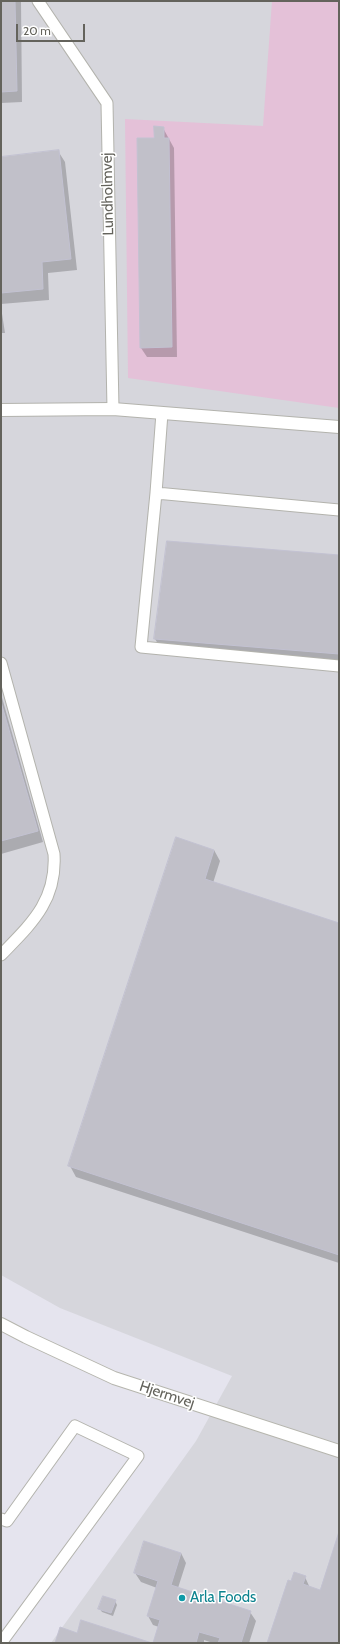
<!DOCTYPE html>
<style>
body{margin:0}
#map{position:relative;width:340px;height:1644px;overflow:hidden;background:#e5e4ee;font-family:Cabin,sans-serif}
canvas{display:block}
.frame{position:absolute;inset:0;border:2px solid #64635c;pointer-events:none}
.scale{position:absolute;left:16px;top:24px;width:69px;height:18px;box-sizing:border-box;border:2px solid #64635c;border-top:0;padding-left:5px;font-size:12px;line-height:14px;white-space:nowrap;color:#64635c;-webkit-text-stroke:3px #fff;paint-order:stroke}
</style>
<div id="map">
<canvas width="340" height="1644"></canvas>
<div class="frame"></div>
<div class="scale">20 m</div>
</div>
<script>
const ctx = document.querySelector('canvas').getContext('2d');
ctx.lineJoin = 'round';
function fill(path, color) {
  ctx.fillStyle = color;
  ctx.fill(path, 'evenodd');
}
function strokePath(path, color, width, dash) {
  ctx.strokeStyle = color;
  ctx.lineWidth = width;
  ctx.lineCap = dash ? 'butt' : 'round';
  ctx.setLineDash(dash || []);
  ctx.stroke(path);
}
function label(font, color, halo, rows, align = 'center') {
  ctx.font = font + ' Cabin,sans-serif';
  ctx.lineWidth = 3;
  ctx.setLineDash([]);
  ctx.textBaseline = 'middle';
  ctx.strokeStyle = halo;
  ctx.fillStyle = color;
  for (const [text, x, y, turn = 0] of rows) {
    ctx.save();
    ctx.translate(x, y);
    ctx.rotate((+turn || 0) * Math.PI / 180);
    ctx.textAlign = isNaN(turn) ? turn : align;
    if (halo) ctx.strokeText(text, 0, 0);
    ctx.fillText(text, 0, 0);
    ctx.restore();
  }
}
fill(new Path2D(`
 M1,1H339V1643H51L196,1441L232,1376L60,1308L1,1275Z`), '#d6d6dc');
fill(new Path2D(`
 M272,1H339V408L128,378L125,119L263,126Z`), '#e4c1d8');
fill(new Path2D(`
 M1,1H21L22,102L1,103Z
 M163,128L174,148L177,357H147L141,348L155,139Z
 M58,151L65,162L77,270L48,273L49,300L1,304V158Z
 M1,307L5,333H1Z
 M339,556V664L162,650L155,639Z
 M1,694L43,842L1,854Z
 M214,850L220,861L213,883L339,924V1263L76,1177L70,1166Z
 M339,1535V1643H268L291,1583L305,1577L310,1588L321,1591Z
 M181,1553L186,1563L178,1588L250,1612L256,1621L249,1643H213L204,1640V1643H154L159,1627L153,1625L148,1616L157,1588L141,1582L135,1573Z
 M115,1601L117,1605L113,1616L102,1612L100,1609Z`), '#0003');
const building = new Path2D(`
 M1,1H15L17,91L1,92Z
 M154,126L164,127V138H169L172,347L140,348L137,138H154Z
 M59,150L71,259L42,262L43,289L1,293V157Z
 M167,541L339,555V654L154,639Z
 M1,702L38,831L1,841Z
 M176,837L214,850L205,879L339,923V1255L68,1166Z
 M339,1532V1643H267L288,1580L291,1581L294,1572L306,1576L303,1584L320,1590Z
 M144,1541L181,1553L171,1585L251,1611L241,1643H218L220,1638L199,1632L196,1643H153L160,1620L147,1616L158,1581L134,1573Z
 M103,1596L116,1600L111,1613L98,1609Z
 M81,1620L152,1643H55L60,1627L77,1633Z`);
fill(building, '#c1c0c9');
strokePath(building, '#c3c2d2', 1);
const lane = new Path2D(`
 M38,1L107,103L113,409
 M156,493L162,413
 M339,510L156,493L141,647L339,666
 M1,663L54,854C57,901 31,924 1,955
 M1,1519L7,1521L75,1426L138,1456L1,1643`);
const street = new Path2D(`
 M1,410L113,409L339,427`);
const secondary = new Path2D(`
 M1,1324L26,1337L114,1378L339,1451`);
strokePath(lane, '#b3b3ad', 13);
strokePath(street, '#b3b3ad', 14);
strokePath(secondary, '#b6b6ae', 14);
strokePath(lane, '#fff', 11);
strokePath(street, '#fff', 12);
strokePath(secondary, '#fff', 12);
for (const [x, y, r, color] of [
 [182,1598,4,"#0f9aa8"]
]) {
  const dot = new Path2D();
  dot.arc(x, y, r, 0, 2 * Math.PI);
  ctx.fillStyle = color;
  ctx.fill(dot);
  strokePath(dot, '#fff', 1.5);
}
label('15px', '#64635c', '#fff', [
 ["Lundholmvej",108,194,-91],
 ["Hjermvej",167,1395,18]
]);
label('15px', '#0d838f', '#fff', [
 ["Arla Foods",190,1598]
], 'left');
</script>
